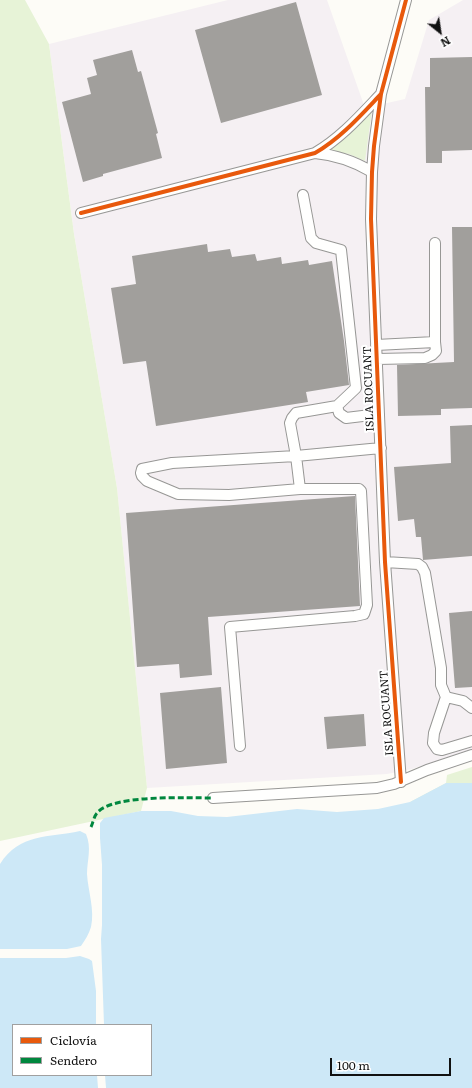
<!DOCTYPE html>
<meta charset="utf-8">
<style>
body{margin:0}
#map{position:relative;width:472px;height:1088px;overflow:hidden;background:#fdfcf7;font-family:Literata,serif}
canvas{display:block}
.legend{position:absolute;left:12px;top:1024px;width:140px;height:52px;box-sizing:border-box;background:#fff;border:1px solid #a0a0a0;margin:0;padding:5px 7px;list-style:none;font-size:12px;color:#111}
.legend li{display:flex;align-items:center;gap:8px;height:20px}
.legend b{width:20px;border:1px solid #a0a0a0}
.north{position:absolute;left:420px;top:12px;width:40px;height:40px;-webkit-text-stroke:3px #fff;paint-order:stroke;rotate:150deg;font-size:11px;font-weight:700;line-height:16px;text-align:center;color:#111}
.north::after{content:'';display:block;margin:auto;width:14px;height:18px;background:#111;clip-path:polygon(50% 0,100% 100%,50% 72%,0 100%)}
.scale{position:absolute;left:330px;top:1058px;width:121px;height:18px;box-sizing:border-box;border:2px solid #111;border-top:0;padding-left:5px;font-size:12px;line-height:14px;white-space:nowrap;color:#111;-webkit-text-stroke:3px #fff;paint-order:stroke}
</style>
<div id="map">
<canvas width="472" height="1088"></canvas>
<ul class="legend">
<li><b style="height:5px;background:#e8590c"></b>Ciclovía</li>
<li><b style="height:5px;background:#00873e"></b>Sendero</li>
</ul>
<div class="north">N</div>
<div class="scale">100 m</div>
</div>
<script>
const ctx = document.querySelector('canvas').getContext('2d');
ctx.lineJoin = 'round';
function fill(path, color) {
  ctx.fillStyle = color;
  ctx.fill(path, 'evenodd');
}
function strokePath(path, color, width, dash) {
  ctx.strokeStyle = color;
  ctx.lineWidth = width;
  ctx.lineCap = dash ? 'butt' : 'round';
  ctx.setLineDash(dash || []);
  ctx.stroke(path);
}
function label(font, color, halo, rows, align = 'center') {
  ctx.font = font + ' Literata,serif';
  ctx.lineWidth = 4;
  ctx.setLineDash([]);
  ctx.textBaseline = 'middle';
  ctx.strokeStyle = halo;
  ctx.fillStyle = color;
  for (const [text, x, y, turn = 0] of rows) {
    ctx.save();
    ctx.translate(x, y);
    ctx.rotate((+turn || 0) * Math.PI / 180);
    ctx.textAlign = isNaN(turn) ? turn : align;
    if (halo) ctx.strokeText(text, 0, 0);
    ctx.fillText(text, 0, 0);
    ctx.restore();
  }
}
fill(new Path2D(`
 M228,0H327L365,108L405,99L429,20L463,0H472V749L412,769L387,774L147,788L117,488L74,234L49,44Z`), '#f5f0f3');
fill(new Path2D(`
 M0,0H25L49,44L74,234L117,488L147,788L141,811L0,841Z
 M372,110L365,161L349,154L328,151L348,136Z
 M472,767V811L410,802L446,783L447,775Z`), '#e7f3d7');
fill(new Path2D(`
 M446,783H472V1088H106L105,1075H151V1025H104L101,939L102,925V865L100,838V823L104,818L141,811H171L198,816L227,817L297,809L337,812L378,809L410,802Z
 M80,831L86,834C92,848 87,860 87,874C88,891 95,910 91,927C89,934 85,940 81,946L67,949H0V864C20,833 48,838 80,831Z
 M80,956L89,959L92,961L96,991V1025H13V1075H97L98,1088H0V958H66Z`), '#cde8f7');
fill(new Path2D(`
 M296,2L322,95L221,123L195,30Z
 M132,50L138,72L141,71L158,133L156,134L162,158L103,174V176L83,182L62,102L91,94L87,78L97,75L93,60Z
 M472,57V150L442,151V163H426L425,87H430V58Z
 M452,227H472V408L441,409V415L398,416L397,365L454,362Z
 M207,244L208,252L230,249L232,257L255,254L257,261L281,257L282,264L308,260L309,265L332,261L344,341L349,385L306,392L308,402L156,426L146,361L123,364L111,288L136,284L132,256Z
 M472,425V556L423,560L421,537H416L414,519L398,521L394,467L451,463L450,426Z
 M355,496L360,606L208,617L212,675L180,678L179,664L137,667L126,513Z
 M472,611V687L455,688L449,613Z
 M221,687L227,763L166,769L160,693Z
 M364,714L366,746L327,749L324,717Z`), '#a19f9c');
const minor = new Path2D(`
 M315,153C336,155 354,161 372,172
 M303,195L311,238L316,243L341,250L356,388L337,406L339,413L346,418L379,414
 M81,213L315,153C341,138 361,115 381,94
 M376,345L435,342
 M377,359L425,358L432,355L436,351L435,342V243
 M300,489L296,456L290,423L292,418L296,413L337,406
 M385,562L418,564L422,567L425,573L441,668V685L446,697L434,733L433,743L437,749L442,750L472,741
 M446,697L463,701L472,708
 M240,746L230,627L355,616L364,614L367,605L361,491L359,489H300L229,495L178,494L147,481L142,476L141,473L142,469L172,463L296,456L381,448
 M401,782L385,562L371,219L372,172L374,146L381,94L406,0
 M213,798L377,788L394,784L427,770L472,755`);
strokePath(minor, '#979795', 12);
strokePath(minor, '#fffffe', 10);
strokePath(new Path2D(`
 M91,827C93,823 94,816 97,813C112,794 189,798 213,798`), '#00873e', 3, [6, 3]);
strokePath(new Path2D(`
 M81,213L315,153C341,138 361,115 381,94
 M401,782L385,562L371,219L372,172L374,146L381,94L406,0`), '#e8590c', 4);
label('11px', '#111', '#fff', [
 ["ISLA ROCUANT",369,389,-92],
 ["ISLA ROCUANT",387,713,-94]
]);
</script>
